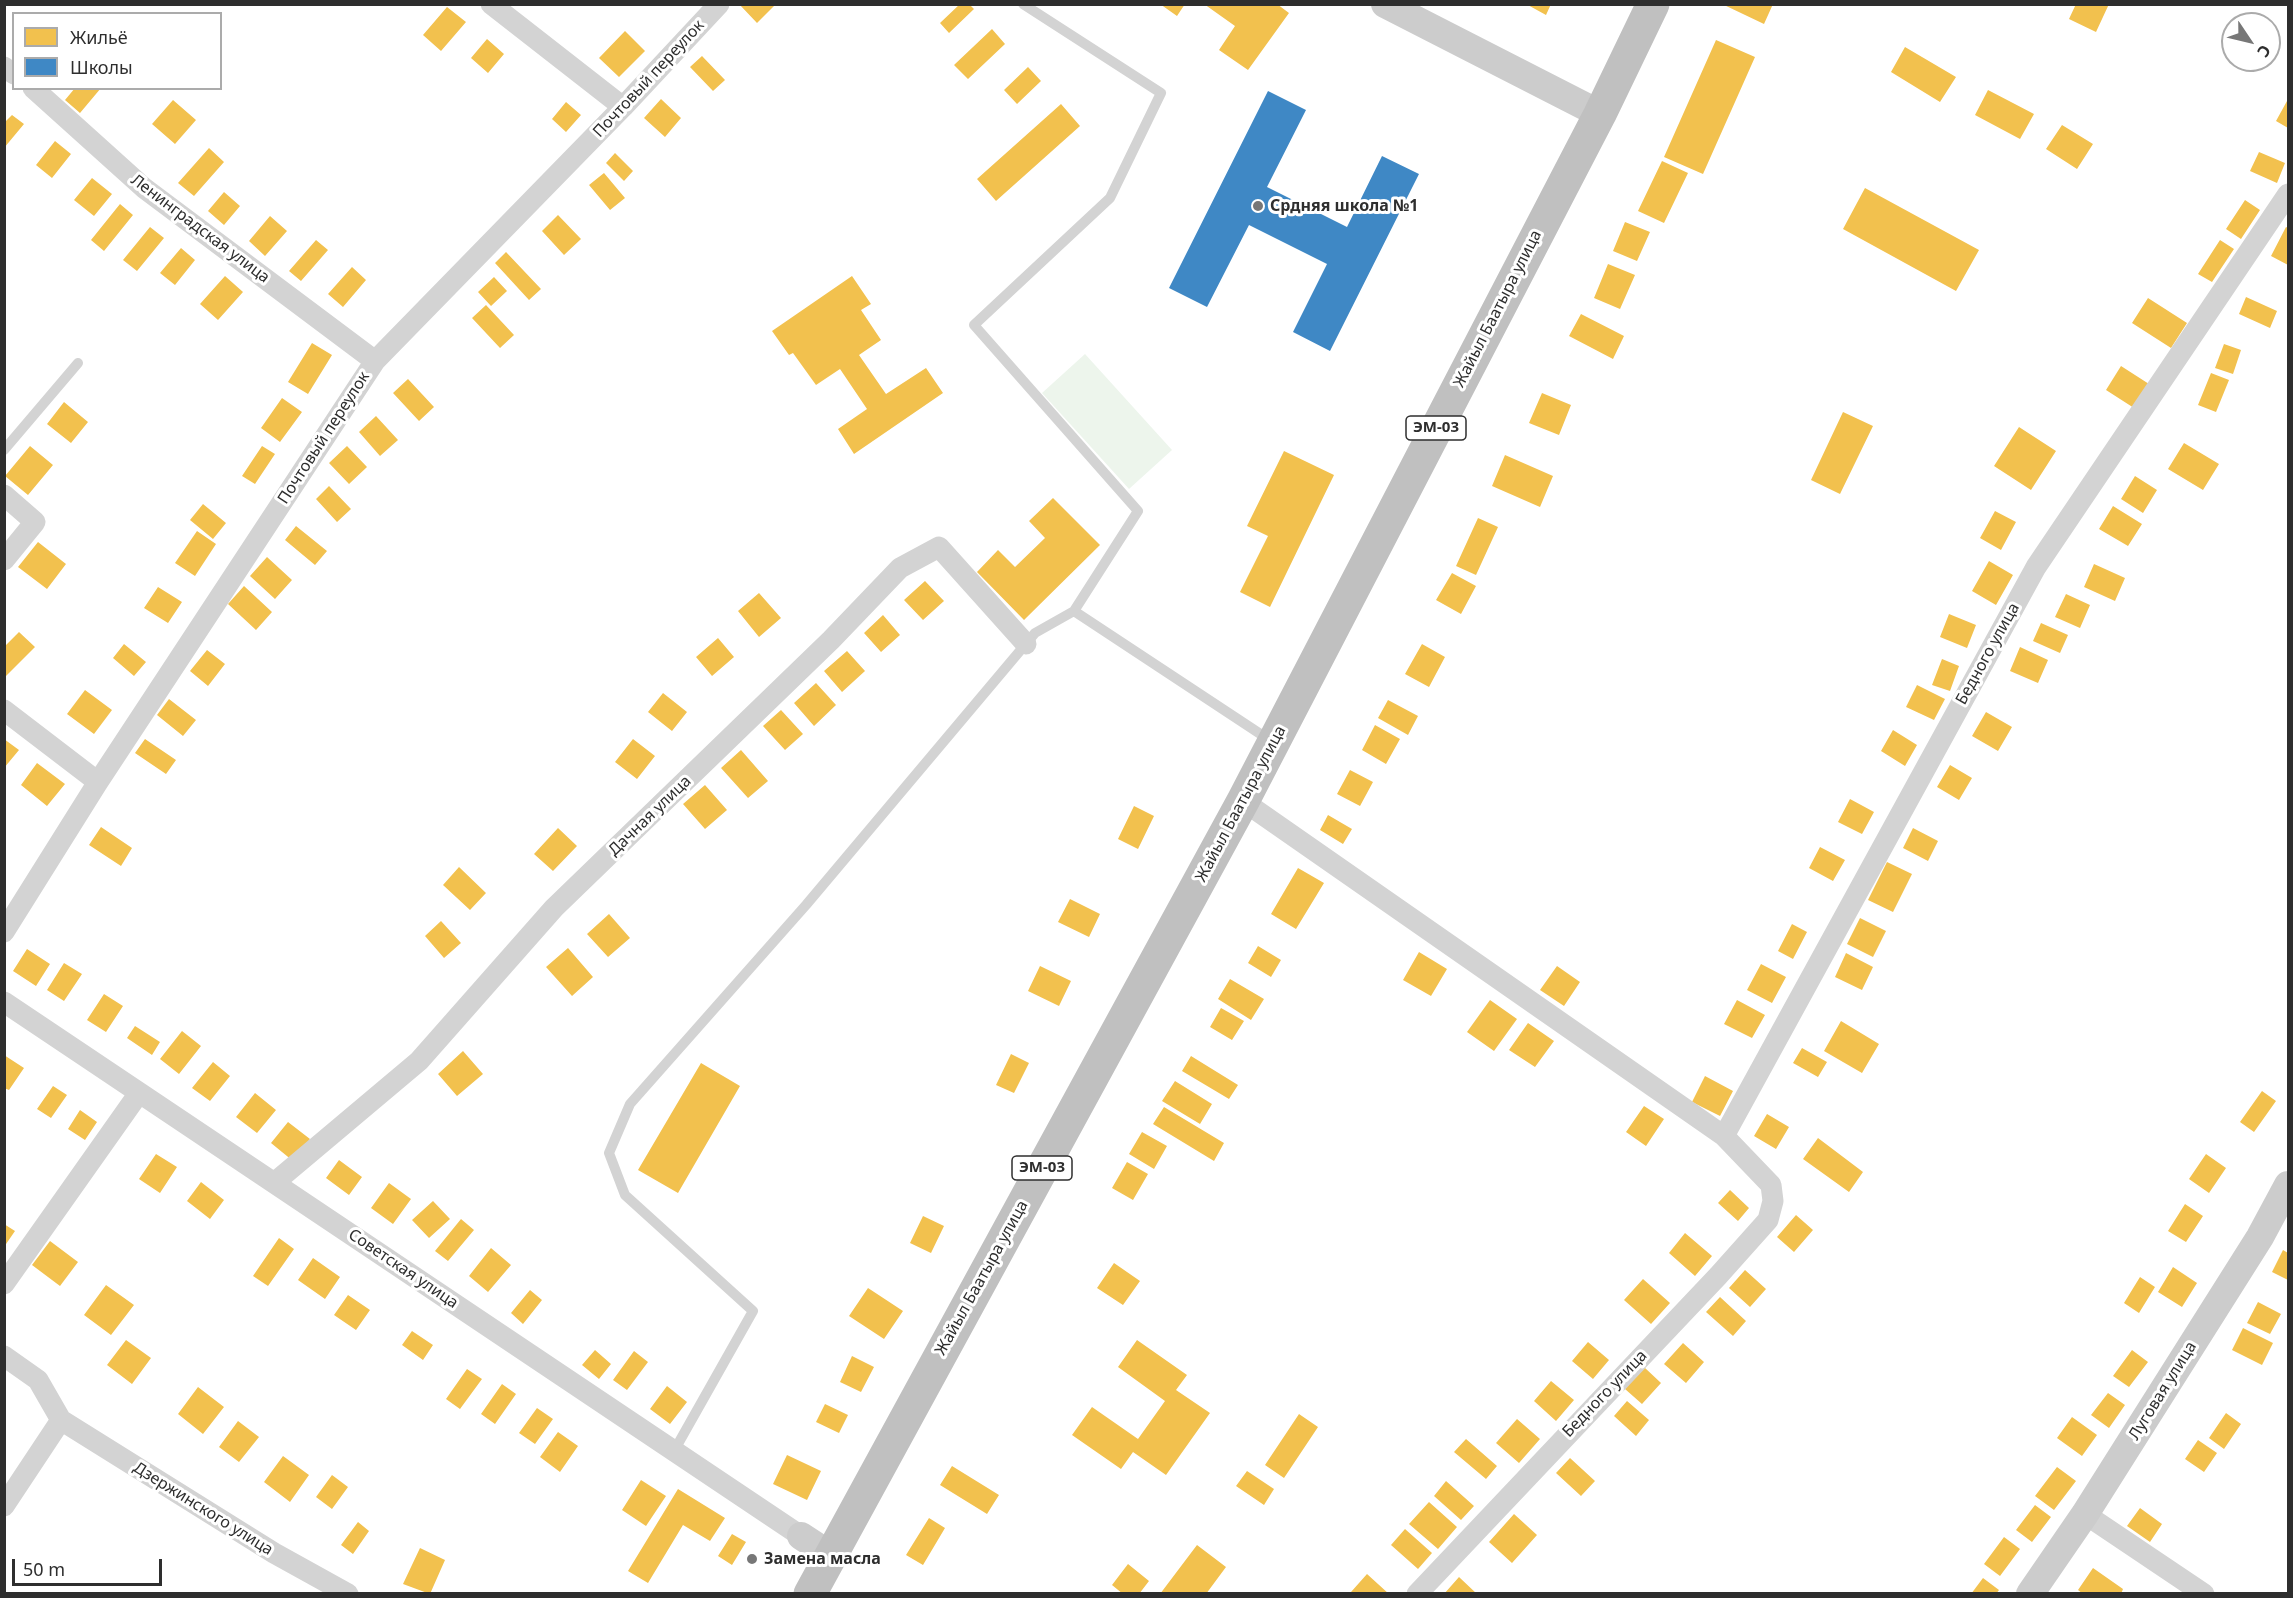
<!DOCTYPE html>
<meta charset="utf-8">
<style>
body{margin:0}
#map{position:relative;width:2293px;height:1598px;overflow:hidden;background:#fff;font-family:"Noto Sans",sans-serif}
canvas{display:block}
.frame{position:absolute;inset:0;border:6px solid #2e2e2e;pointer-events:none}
.legend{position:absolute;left:12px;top:12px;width:210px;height:78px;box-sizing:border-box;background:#fff;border:2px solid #ababab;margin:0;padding:8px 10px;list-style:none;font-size:18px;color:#2e2e2e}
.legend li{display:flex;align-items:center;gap:12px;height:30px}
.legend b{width:30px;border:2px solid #ababab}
.north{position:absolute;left:2221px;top:12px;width:60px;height:60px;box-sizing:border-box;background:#fff;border:2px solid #ababab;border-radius:50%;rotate:125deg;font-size:16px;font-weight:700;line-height:24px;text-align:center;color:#2e2e2e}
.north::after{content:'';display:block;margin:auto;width:21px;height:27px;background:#777;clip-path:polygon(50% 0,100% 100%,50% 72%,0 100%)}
.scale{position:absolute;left:12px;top:1559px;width:150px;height:27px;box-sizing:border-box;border:3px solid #2e2e2e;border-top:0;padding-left:8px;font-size:18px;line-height:21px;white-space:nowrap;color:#2e2e2e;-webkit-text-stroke:4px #fff;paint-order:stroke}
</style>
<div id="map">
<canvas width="2293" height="1598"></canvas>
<div class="frame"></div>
<ul class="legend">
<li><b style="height:16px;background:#f2c14e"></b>Жильё</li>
<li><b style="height:16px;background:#3f88c5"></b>Школы</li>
</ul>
<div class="north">С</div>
<div class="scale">50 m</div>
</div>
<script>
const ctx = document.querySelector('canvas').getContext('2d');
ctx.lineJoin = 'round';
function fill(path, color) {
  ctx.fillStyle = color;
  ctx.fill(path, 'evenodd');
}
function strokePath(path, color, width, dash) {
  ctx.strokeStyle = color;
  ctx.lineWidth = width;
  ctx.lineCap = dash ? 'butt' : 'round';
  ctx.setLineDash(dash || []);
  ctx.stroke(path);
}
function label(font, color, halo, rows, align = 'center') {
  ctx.font = font + ' "Noto Sans",sans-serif';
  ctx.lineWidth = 6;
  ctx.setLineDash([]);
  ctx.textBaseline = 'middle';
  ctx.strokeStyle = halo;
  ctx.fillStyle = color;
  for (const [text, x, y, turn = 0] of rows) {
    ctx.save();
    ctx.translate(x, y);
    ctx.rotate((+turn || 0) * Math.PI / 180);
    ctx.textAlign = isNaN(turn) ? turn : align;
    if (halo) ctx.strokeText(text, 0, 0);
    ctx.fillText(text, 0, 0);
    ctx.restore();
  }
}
fill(new Path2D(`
 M1085,354L1172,450L1129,489L1042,393Z`), '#edf5ec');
fill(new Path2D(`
 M739,4H776L757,23Z
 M960,4H969L974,9L949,33L940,23Z
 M1160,4H1185L1177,16Z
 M1204,4H1277L1289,13L1248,70L1219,50L1235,26Z
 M1526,4H1551L1546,15Z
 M1722,4H1773L1764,24Z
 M2076,4H2109L2096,32L2069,19Z
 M447,7L466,22L441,51L423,35Z
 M992,29L1005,44L968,79L954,65Z
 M625,31L645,51L619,77L599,58Z
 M487,39L504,54L488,73L471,58Z
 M1716,40L1755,57L1703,174L1664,157Z
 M1905,47L1956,77L1940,102L1891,72Z
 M702,56L725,80L713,91L690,67Z
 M1028,67L1041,81L1017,104L1004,90Z
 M75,88H101L80,113L65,100Z
 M1988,90L2034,114L2020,139L1975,115Z
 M661,99L681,118L665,137L644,118Z
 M173,100L196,120L175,144L152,124Z
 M2287,101L2288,102V128L2276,121Z
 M566,102L581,115L566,132L552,119Z
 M1061,104L1080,126L996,201L977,179Z
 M12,115L24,124L4,148V123Z
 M2062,125L2093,144L2077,169L2046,149Z
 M55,141L71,154L52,178L36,165Z
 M209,148L224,162L194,196L178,183Z
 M2259,152L2285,163L2277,183L2250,171Z
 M615,153L633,171L624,181L606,163Z
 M1662,161L1688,173L1664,223L1638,211Z
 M604,173L625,198L610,210L589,185Z
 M92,178L112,194L94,216L74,200Z
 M1865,188L1979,250L1956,291L1843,229Z
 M224,192L240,206L224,225L208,211Z
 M2245,200L2260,210L2241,239L2226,229Z
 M120,204L133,215L104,251L91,240Z
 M558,215L581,239L564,255L542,231Z
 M270,216L287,231L265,256L249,241Z
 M1625,222L1650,232L1637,261L1613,251Z
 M150,227L164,238L137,271L123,260Z
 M2286,227L2288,228V265L2271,256Z
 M316,240L328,250L301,281L289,271Z
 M2220,240L2234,249L2212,282L2198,274Z
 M181,248L195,260L175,285L160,273Z
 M506,252L541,289L529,300L495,263Z
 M1608,264L1635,275L1620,309L1594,298Z
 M352,267L366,280L343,307L328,294Z
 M225,276L243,292L218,320L200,304Z
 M852,276L871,304L861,310L881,340L859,355L886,394L926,368L943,393L854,454L838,429L867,409L840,369L816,385L793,353L789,355L772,331Z
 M494,277L507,291L491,306L478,292Z
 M2246,297L2277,311L2270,328L2239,314Z
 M2148,298L2187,323L2171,348L2132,323Z
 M486,305L514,335L500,348L472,318Z
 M1581,314L1624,336L1613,359L1569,336Z
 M312,343L332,355L308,394L288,382Z
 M2224,344L2241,350L2233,374L2215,368Z
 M2121,366L2149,384L2134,408L2106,390Z
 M2211,373L2229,380L2216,412L2198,405Z
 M408,379L434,407L419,421L393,393Z
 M1542,393L1571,405L1559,435L1529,423Z
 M282,398L302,412L280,442L261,428Z
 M64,402L88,422L71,443L47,424Z
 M1843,412L1873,426L1840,494L1811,480Z
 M376,416L398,440L380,456L359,432Z
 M2019,427L2056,451L2031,490L1994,466Z
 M2184,443L2219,464L2203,490L2168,469Z
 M30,446L53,465L28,495L5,476Z
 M262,446L275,454L255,484L242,476Z
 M347,446L367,467L349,484L329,463Z
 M1284,451L1334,475L1270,607L1240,592L1268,536L1247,526Z
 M1505,455L1553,476L1540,507L1492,486Z
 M2135,476L2157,490L2143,513L2121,499Z
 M329,486L351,509L337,522L316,499Z
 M1053,498L1100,545L1024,620L977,572L998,550L1015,567L1045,538L1029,521Z
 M203,504L226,523L213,539L190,520Z
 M2113,506L2142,524L2128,546L2099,529Z
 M1995,511L2016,522L2001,550L1980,538Z
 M1478,518L1498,527L1476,575L1456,566Z
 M296,526L327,551L315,565L285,540Z
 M197,531L216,544L195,576L175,563Z
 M38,542L66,564L47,589L18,567Z
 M267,557L292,580L275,599L250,576Z
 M1989,561L2013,575L1996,605L1972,591Z
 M2094,564L2125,578L2115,601L2084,587Z
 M1452,573L1476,586L1461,614L1436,600Z
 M925,581L944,601L923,620L904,600Z
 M244,586L272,612L256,630L228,604Z
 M158,587L182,602L168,623L144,608Z
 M759,593L781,618L759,637L738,611Z
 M2066,594L2090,605L2080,628L2055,617Z
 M1949,614L1976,625L1967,648L1940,637Z
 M883,615L900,635L881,652L864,633Z
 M2041,623L2068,635L2060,653L2033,641Z
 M19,632L35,647L4,678V647Z
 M718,638L734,657L712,676L696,657Z
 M124,644L146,662L134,676L113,658Z
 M1422,644L1445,657L1429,687L1405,674Z
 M2020,647L2048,660L2038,683L2010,671Z
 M207,650L225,664L208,686L190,671Z
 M847,651L865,671L842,692L824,671Z
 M1942,659L1959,666L1950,691L1932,685Z
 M816,683L836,705L814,726L794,703Z
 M1917,685L1945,699L1934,720L1906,707Z
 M85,690L112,710L94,734L67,714Z
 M663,693L687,712L672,731L648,712Z
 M169,699L196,720L183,736L157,715Z
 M1388,700L1418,716L1408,735L1378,718Z
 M781,710L803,734L785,750L763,726Z
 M1986,712L2012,727L1998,751L1972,736Z
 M1375,725L1400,739L1386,764L1362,750Z
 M1893,730L1917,745L1905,766L1881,751Z
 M4,739L19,750L4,768Z
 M145,739L176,760L166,774L135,753Z
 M633,739L655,756L637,779L615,762Z
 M741,750L768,781L748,798L721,768Z
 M37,763L65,784L47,806L21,785Z
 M1950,765L1972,778L1959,800L1937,787Z
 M1350,770L1373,782L1360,806L1337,794Z
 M705,785L727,810L705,829L683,804Z
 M1850,799L1874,812L1862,834L1838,822Z
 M1134,806L1154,816L1138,849L1118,839Z
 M1328,815L1352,829L1343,844L1320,830Z
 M101,827L132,848L121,866L89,845Z
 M558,828L577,846L553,871L534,854Z
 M1913,828L1938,841L1928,861L1903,848Z
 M1820,847L1845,860L1833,881L1809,868Z
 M1887,862L1912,874L1893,912L1868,900Z
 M459,867L486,893L470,910L443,885Z
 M1298,868L1324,883L1296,929L1271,914Z
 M1070,899L1100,914L1089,937L1058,922Z
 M609,914L630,938L608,957L587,934Z
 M1860,918L1886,931L1873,957L1847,944Z
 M441,921L461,943L444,958L425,936Z
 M1792,924L1807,932L1793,959L1778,951Z
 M1258,946L1281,960L1271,977L1248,963Z
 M568,948L593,977L572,996L546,967Z
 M27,949L50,964L36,986L13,971Z
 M1419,952L1447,969L1431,996L1403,980Z
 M1846,953L1873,967L1862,990L1835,977Z
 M64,963L82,974L64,1001L47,990Z
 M1761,964L1786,977L1772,1003L1747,990Z
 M1040,966L1071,981L1059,1006L1028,991Z
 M1557,966L1580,982L1564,1006L1540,990Z
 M1230,979L1264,999L1251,1020L1218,999Z
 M104,994L123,1006L106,1032L87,1020Z
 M1490,1000L1517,1019L1494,1051L1467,1032Z
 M1737,1000L1765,1015L1752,1038L1724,1024Z
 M1221,1008L1244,1021L1232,1040L1210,1027Z
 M1841,1021L1879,1044L1862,1073L1824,1051Z
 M1528,1023L1554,1041L1535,1067L1509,1050Z
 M135,1026L160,1042L152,1055L127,1038Z
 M182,1031L201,1046L179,1074L160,1059Z
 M1802,1048L1827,1062L1818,1077L1793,1063Z
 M463,1051L483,1074L457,1096L438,1074Z
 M1011,1054L1029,1063L1014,1093L996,1085Z
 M4,1055L24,1068L9,1090L4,1088Z
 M1191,1056L1238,1085L1229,1099L1182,1071Z
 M213,1062L230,1076L210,1101L192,1088Z
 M701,1063L740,1086L678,1193L638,1170Z
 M1705,1076L1733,1091L1720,1116L1692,1102Z
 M1175,1081L1212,1104L1200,1124L1162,1101Z
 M53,1086L67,1095L51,1118L37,1109Z
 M2262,1091L2276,1101L2254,1132L2240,1122Z
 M255,1093L276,1110L257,1133L236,1117Z
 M1644,1106L1664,1119L1646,1146L1626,1132Z
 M1164,1107L1224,1143L1214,1161L1153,1124Z
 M80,1110L97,1122L85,1140L68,1129Z
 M1767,1114L1789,1127L1776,1149L1754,1136Z
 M288,1122L310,1139L293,1161L271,1143Z
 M1142,1132L1167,1146L1154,1169L1129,1154Z
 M1818,1138L1863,1172L1849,1192L1803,1159Z
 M156,1154L177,1167L160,1193L139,1179Z
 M2206,1154L2226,1168L2209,1193L2189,1179Z
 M339,1160L362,1177L349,1195L326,1178Z
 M1127,1162L1148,1174L1133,1200L1112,1188Z
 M201,1182L224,1200L210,1219L187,1201Z
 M389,1183L411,1199L393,1224L371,1208Z
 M1730,1190L1749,1208L1738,1221L1718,1203Z
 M433,1201L450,1219L429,1238L412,1220Z
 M2185,1204L2203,1216L2186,1242L2168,1231Z
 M1796,1215L1813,1230L1794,1252L1777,1237Z
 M923,1216L944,1226L931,1253L910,1243Z
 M461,1219L474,1230L448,1261L435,1251Z
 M4,1224L15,1231L4,1247Z
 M1685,1233L1712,1256L1695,1276L1669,1253Z
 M279,1238L294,1249L268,1286L253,1276Z
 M50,1241L78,1262L60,1286L32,1265Z
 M491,1248L511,1265L488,1292L469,1276Z
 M2283,1250L2288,1253V1280L2272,1272Z
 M313,1258L340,1277L325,1299L298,1280Z
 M1114,1263L1140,1281L1123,1305L1097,1288Z
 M2173,1267L2197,1283L2182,1307L2158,1292Z
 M1745,1270L1766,1289L1750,1307L1729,1288Z
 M2140,1277L2155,1287L2139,1313L2124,1303Z
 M1643,1279L1670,1303L1651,1324L1624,1300Z
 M106,1285L134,1305L111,1335L84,1315Z
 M868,1288L903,1311L884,1339L849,1316Z
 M530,1290L542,1300L523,1324L511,1313Z
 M348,1295L370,1310L356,1330L334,1315Z
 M1720,1297L1746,1321L1733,1336L1706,1312Z
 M2258,1302L2281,1314L2270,1334L2247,1323Z
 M2243,1328L2273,1343L2262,1365L2232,1350Z
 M412,1331L433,1345L423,1360L402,1345Z
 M126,1340L151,1358L132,1384L107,1365Z
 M1137,1340L1187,1375L1176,1390L1210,1413L1166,1475L1133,1452L1121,1469L1072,1435L1092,1407L1138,1439L1165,1401L1118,1367Z
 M1588,1342L1609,1360L1593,1379L1572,1361Z
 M1683,1343L1704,1362L1686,1383L1664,1364Z
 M595,1350L611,1364L599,1379L582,1365Z
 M2132,1350L2148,1362L2129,1387L2113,1376Z
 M634,1351L648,1362L627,1390L613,1380Z
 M852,1356L874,1367L861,1392L840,1382Z
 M1644,1367L1661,1383L1642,1404L1625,1389Z
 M467,1369L482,1379L460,1409L446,1399Z
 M1551,1381L1574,1400L1556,1421L1534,1401Z
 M502,1384L516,1394L495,1424L481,1414Z
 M667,1386L687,1402L670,1424L650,1409Z
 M198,1387L224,1407L203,1434L178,1414Z
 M2108,1393L2125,1405L2109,1428L2091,1415Z
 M1627,1401L1649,1420L1636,1436L1614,1416Z
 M825,1404L848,1415L839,1433L816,1422Z
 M537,1408L553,1419L535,1444L519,1433Z
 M2226,1413L2241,1424L2224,1449L2209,1438Z
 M1299,1414L1318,1427L1284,1478L1265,1465Z
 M2072,1417L2097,1435L2082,1456L2057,1438Z
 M1517,1419L1540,1439L1519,1463L1496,1443Z
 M238,1421L259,1437L239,1462L219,1447Z
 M558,1432L578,1446L560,1472L540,1457Z
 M1466,1439L1497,1466L1486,1479L1454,1452Z
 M2198,1440L2217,1453L2204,1472L2185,1459Z
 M787,1455L821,1471L807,1500L773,1484Z
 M283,1456L309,1475L290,1502L264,1482Z
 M1570,1458L1595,1481L1581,1496L1556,1473Z
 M952,1466L999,1495L987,1514L940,1485Z
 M2057,1467L2076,1481L2054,1510L2035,1496Z
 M1247,1471L1274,1489L1264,1505L1236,1486Z
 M332,1475L348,1487L332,1509L316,1497Z
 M641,1480L666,1496L646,1526L622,1510Z
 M1446,1481L1474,1506L1461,1520L1434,1496Z
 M678,1489L725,1518L710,1541L683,1525L648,1583L628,1571Z
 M1429,1502L1457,1527L1438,1549L1409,1524Z
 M2035,1505L2051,1517L2032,1542L2016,1530Z
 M2140,1508L2162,1524L2150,1542L2127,1526Z
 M1514,1514L1537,1535L1512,1563L1489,1542Z
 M929,1518L945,1528L923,1565L906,1555Z
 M358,1522L369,1531L353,1554L341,1545Z
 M1405,1529L1432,1553L1418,1569L1391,1545Z
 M732,1534L746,1542L732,1565L718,1556Z
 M2004,1537L2020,1549L2000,1576L1984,1564Z
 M1197,1545L1226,1567L1206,1594H1160Z
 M420,1548L445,1560L430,1594L403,1584Z
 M1128,1564L1149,1581L1139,1594H1123L1112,1585Z
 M2093,1568L2123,1589L2121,1594H2083L2078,1590Z
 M1367,1574L1389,1594L1351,1592Z
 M1459,1577L1477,1594H1444Z
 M1983,1578L1999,1590L1996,1594H1971Z`), '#f2c14e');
fill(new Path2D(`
 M1268,91L1306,110L1267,187L1347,227L1382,156L1419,174L1330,351L1293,332L1327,264L1249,225L1207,307L1169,288Z`), '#3f88c5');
strokePath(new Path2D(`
 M1023,4L1161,93L1110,198L974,325L1138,511L1074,611
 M4,450L78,363
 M674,1451L753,1311L625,1195L609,1153L630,1104L806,905L1035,633L1074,611L1271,741`), '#d3d3d3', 10);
strokePath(new Path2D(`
 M491,4L623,107
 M4,67L14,74
 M33,88L144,188L375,361
 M4,495L35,522L4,560
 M4,710L98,782
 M1243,801L1724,1136L1771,1185L1773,1201L1768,1220L1718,1276L1417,1594
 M4,932L98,782L375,361L623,107L719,4
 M4,1002L801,1536
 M1724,1136L2036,567L2288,194
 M274,1183L419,1061L554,908L831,640L900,568L939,547L1026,644
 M4,1284L139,1093
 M4,1356L38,1380L61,1420L4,1506
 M61,1420L274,1553L348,1594
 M2085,1514L2204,1594`), '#d3d3d3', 21);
strokePath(new Path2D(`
 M1385,4L1600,114
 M801,1536L830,1555
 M2030,1594L2085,1514L2260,1237L2288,1185`), '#ccc', 28);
strokePath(new Path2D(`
 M810,1594L1243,801L1600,114L1653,4`), '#c0c0c0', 33);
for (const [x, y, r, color] of [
 [1258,206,6,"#777"],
 [752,1559,6,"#777"]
]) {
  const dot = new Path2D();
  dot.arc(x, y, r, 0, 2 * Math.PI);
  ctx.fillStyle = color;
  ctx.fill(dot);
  strokePath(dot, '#fff', 2);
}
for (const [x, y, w] of [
 [1436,428,60],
 [1042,1168,60]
]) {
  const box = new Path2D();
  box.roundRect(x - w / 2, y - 12, w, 24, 4.5);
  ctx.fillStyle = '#fff';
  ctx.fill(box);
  strokePath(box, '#2e2e2e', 1.5);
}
label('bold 15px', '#2e2e2e', null, [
 ["ЭМ-03",1436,428],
 ["ЭМ-03",1042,1168]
]);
label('16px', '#2e2e2e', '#fff', [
 ["Почтовый переулок",649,79,-47],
 ["Ленинградская улица",200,229,37],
 ["Жайыл Баатыра улица",1498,309,-63],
 ["Почтовый переулок",324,438,-57],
 ["Бедного улица",1988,654,-61],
 ["Жайыл Баатыра улица",1241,804,-62],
 ["Дачная улица",650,816,-44],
 ["Советская улица",403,1269,34],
 ["Жайыл Баатыра улица",982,1278,-61],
 ["Луговая улица",2163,1391,-58],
 ["Бедного улица",1605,1394,-46],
 ["Дзержинского улица",203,1509,32]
]);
label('bold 16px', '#2e2e2e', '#fff', [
 ["Срдняя школа №1",1270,206],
 ["Замена масла",764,1559]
], 'left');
</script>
